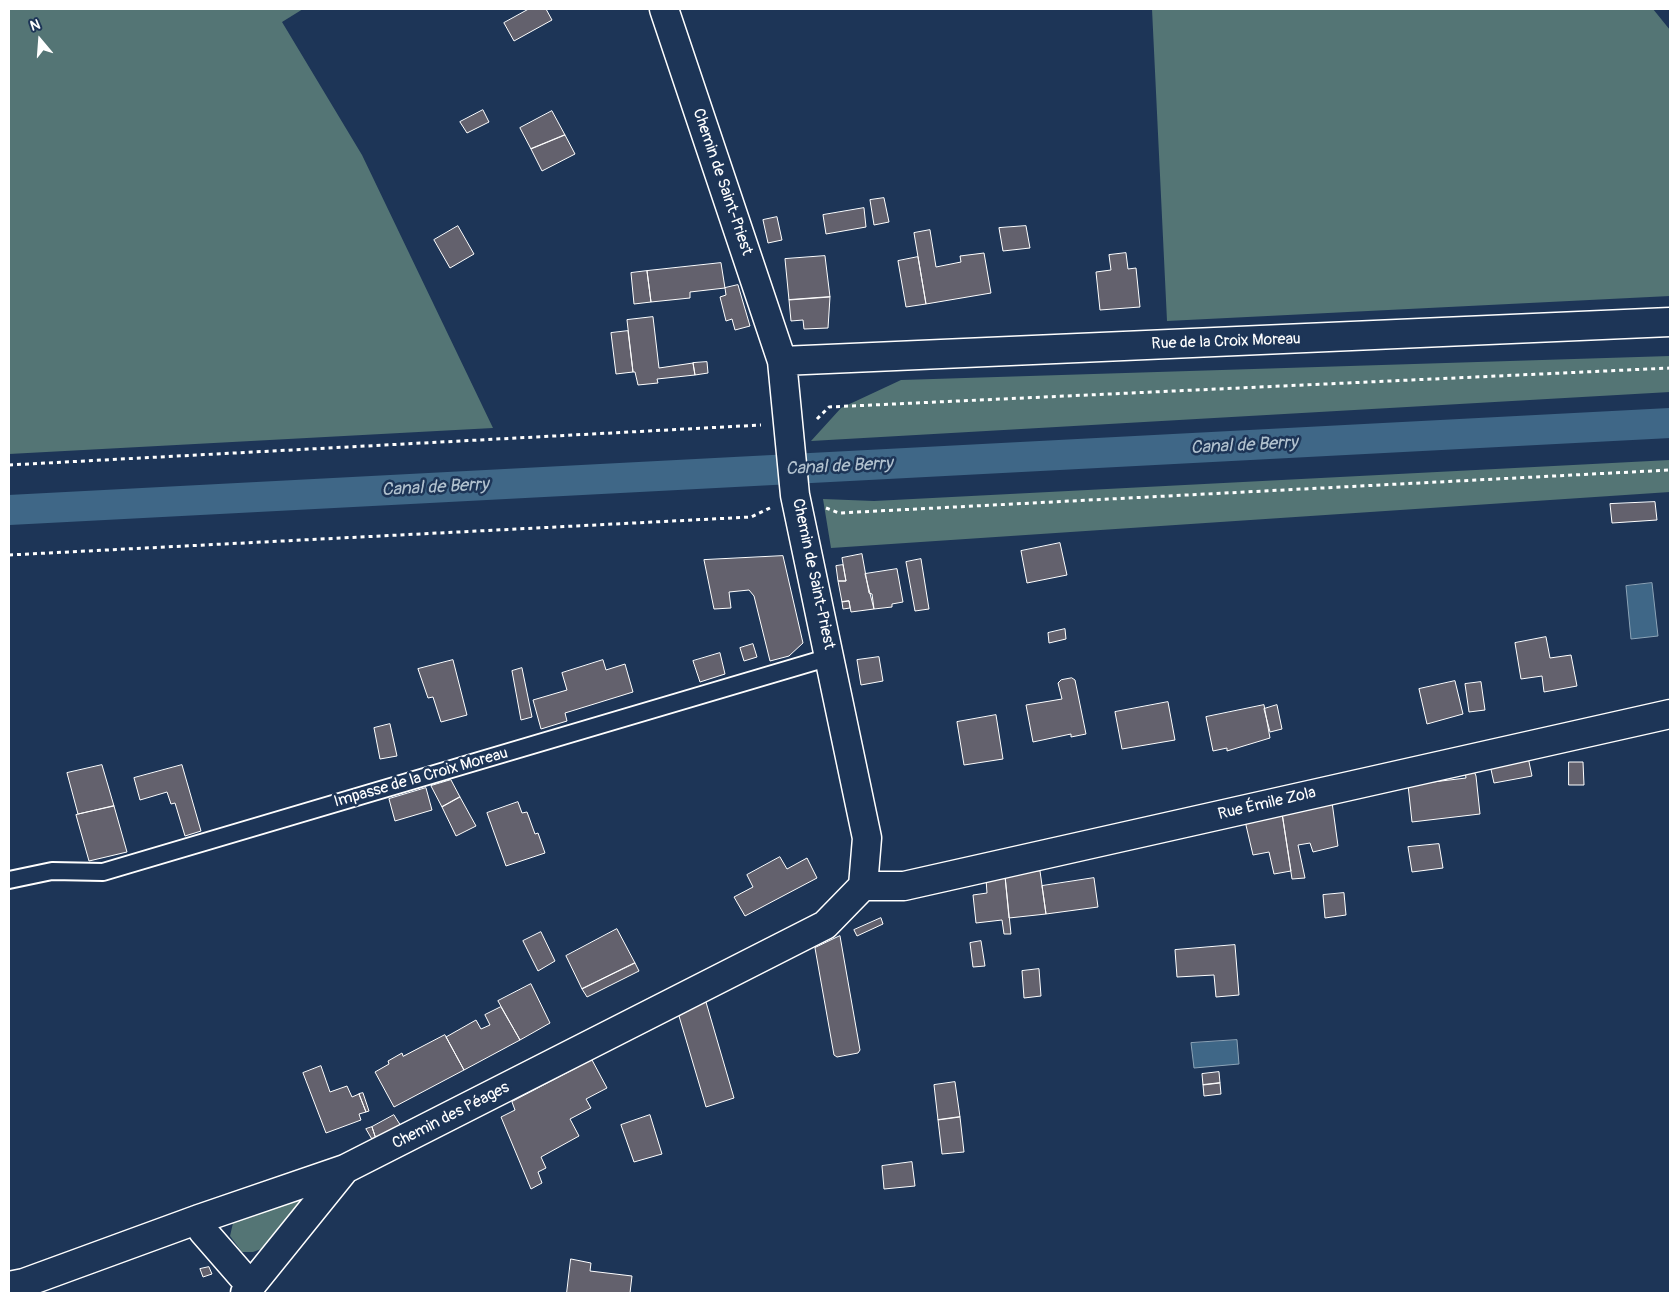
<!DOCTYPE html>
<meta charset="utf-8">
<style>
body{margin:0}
#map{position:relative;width:1679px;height:1302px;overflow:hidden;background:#1d3557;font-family:Pangolin,sans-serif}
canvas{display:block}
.frame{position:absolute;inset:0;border:10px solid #fff;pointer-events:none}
.north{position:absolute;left:15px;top:15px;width:50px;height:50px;-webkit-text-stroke:4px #1d3557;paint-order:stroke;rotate:342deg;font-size:14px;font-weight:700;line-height:20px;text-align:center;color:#fff}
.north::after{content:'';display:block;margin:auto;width:18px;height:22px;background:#fff;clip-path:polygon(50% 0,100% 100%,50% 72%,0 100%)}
</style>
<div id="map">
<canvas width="1679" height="1302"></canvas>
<div class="frame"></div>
<div class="north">N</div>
</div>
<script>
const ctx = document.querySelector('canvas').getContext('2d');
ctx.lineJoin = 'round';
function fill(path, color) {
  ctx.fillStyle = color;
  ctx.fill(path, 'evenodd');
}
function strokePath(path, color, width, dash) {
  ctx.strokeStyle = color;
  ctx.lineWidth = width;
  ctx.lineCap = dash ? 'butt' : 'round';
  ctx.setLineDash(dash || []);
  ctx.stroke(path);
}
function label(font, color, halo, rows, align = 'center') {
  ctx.font = font + ' Pangolin,sans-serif';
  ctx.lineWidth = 5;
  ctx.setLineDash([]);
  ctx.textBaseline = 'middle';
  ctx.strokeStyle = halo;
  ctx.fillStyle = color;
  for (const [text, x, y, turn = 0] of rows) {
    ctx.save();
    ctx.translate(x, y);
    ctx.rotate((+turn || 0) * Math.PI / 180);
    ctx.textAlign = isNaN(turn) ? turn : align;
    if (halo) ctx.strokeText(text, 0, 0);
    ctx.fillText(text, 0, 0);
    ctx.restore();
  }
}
fill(new Path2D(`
 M9,9H303L282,22L362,155L493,428L9,454Z
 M1152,9H1653L1670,30V296L1167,321Z
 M1670,356V392L811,441L841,408L901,380Z
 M1670,460V492L831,548L823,499L874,501Z
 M305,1194L264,1248L253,1252H242L230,1236L233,1223L239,1219Z`), '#547575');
const water = new Path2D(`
 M1652,583L1658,636L1631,639L1626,586Z
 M1237,1040L1239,1064L1194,1068L1191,1043Z`);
fill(water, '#3f6787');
strokePath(water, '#8ca4b7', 1);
strokePath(new Path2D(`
 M9,510L1670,423`), '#3f6787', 30);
const building = new Path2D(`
 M529,9H546L552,20L514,41L504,23Z
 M483,110L489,122L467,133L460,122Z
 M552,111L565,135L531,149L520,128Z
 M565,135L575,154L542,171L531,149Z
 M884,198L889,222L874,225L870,200Z
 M864,208L866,227L826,234L823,215Z
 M777,217L782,240L768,243L763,220Z
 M458,226L474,254L450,268L434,240Z
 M1026,226L1030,248L1003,251L999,228Z
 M930,230L936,267L961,262L960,256L984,253L991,293L926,304L914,233Z
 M1126,253L1128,269L1136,268L1140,307L1100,310L1096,272L1111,270L1109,255Z
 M825,256L830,297L789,300L785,259Z
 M918,257L926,304L906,307L898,261Z
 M721,263L725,288L690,292V298L651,302L647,271Z
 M647,271L651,302L634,304L631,273Z
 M738,285L750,326L735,330L732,319L726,321L720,297L726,295L725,288Z
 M830,297L828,328L804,329L803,320L791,321L789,300Z
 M653,317L659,368L693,363L695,375L657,379L658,383L638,385L635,372H633L627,320Z
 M628,331L633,372L616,374L611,333Z
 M707,362L708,373L695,375L693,363Z
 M1655,502L1657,520L1612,523L1610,504Z
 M1060,543L1067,575L1027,583L1021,551Z
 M862,554L869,593L872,594L874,609L851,612L849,601L842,602L838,581H846L842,558Z
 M783,556L803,643L789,656L770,661L754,596L749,590L729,592L731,608L714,609L704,560Z
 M921,559L929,609L915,611L906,562Z
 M843,565L846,581H838L836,566Z
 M897,569L903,602L892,604V607L874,609L865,574Z
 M849,601L850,608L843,609L842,602Z
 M1065,629L1066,639L1049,643L1048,633Z
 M1546,637L1550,658L1571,655L1577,686L1544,692L1542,676L1521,679L1515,643Z
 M753,644L757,657L744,661L740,648Z
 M720,653L725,674L700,682L693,661Z
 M879,657L883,681L861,685L857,660Z
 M453,660L467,715L441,722L433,697L428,698L418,669Z
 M603,660L606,670L625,664L633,692L565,713L567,721L541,729L533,700L567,690L562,673Z
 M522,668L532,717L521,720L512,671Z
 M1072,678L1075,680L1086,734L1071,737V734L1033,742L1026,705L1062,699L1058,683L1061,680Z
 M1455,681L1463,714L1427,724L1419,689Z
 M1481,682L1485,710L1469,712L1465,684Z
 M1168,702L1175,740L1122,749L1115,712Z
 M1264,705L1270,738L1227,751V748L1213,751L1206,717Z
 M1277,705L1282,729L1270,732L1264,709Z
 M996,715L1003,759L964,765L957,722Z
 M390,724L397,756L380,759L374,728Z
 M1528,757L1532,776L1494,783L1490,765Z
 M1569,762H1583L1584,785H1569Z
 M102,765L114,806L78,814L67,773Z
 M182,765L201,831L185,836L175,803L171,804L167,792L140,800L134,778Z
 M1473,769L1476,776L1480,814L1412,822L1408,785L1466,778L1465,771Z
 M451,780L460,797L442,807L431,786Z
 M426,788L432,810L395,821L389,799Z
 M460,797L476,826L456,836L442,807Z
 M518,802L522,813L527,812L535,834L538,833L545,853L506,866L487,813Z
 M1332,802L1338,846L1313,852L1310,843L1298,845L1305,878L1292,879L1282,813Z
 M114,806L127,852L89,861L76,815Z
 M1282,813L1291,871L1274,874L1269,852L1253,855L1245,821Z
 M1439,844L1443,868L1412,872L1408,847Z
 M780,857L787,869L807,858L817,878L745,916L734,897L753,887L747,875Z
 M1040,871L1046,914L1009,918L1005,876Z
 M1005,876L1011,934H1004L1002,920L976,923L973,895L987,893L986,879Z
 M1094,878L1098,907L1046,914L1042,886Z
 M1344,893L1346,915L1325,918L1323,895Z
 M881,918L883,924L857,936L854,930Z
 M617,929L635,963L582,989L566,956Z
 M541,932L555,961L538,971L523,941Z
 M840,936L860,1050L858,1053L837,1057L834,1055L815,948Z
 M981,941L985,966L973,967L970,943Z
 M1235,945L1239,995L1216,997L1214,975L1177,977L1175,950Z
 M635,963L639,971L587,997L582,989Z
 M1039,969L1041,996L1024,998L1022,971Z
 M531,984L550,1023L520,1040L498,1001Z
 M706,1002L734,1098L706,1107L679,1016Z
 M501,1007L520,1040L464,1070L446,1037L476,1020L481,1029L490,1025L485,1015Z
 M445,1035L464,1070L394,1107L375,1072L389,1064L388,1061L402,1053L403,1056Z
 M592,1060L607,1088L586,1099L591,1108L570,1119L579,1136L541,1157L546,1168L538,1172L542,1183L531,1189L501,1117L515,1110L512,1102Z
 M321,1066L330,1092L347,1086L352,1097L359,1094L366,1112L359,1114L361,1120L326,1133L303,1073Z
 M1219,1072L1220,1083L1203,1085L1202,1074Z
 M955,1082L960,1117L938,1120L934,1085Z
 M1220,1083L1221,1094L1204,1096L1203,1085Z
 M363,1093L369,1111L366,1112L359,1094Z
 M394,1115L401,1126L376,1139L372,1127Z
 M650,1115L662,1154L634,1162L621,1125Z
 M960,1117L964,1152L942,1154L938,1120Z
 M372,1127L376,1139L373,1141L366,1129Z
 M912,1162L915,1186L884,1189L882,1166Z
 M571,1259L591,1263L590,1271L632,1276L630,1293H567Z
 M209,1267L212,1274L203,1277L200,1269Z`);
fill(building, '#63616d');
strokePath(building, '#fff', 1);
const service = new Path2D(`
 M9,880L52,871L103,872L830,657`);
const minor = new Path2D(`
 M664,9L782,361L795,495L867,838L863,886
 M782,361L1670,322
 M863,886H904L1670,714
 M199,1219L203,1231L250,1285
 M9,1286L24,1283L199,1219L345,1169L825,925L863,886
 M245,1293L345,1169`);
strokePath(service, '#fff', 20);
strokePath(minor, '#fff', 31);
strokePath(new Path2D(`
 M817,419L829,407L1670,368
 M9,465L761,425
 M826,508L839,513L1670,470
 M9,555L751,517L770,508`), '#fff', 3, [4, 4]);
strokePath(service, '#1d3557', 16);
strokePath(minor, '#1d3557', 28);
label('16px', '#fff', '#1d3557', [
 ["Chemin de Saint-Priest",722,182,71],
 ["Rue de la Croix Moreau",1226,342,-2],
 ["Chemin de Saint-Priest",813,574,78],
 ["Impasse de la Croix Moreau",421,778,-16],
 ["Rue Émile Zola",1267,804,-13],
 ["Chemin des Péages",451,1116,-27]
]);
label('italic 18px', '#b2c2cf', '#1d3557', [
 ["Canal de Berry",1244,446,-3],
 ["Canal de Berry",839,467,-3],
 ["Canal de Berry",435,488,-3]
]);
</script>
